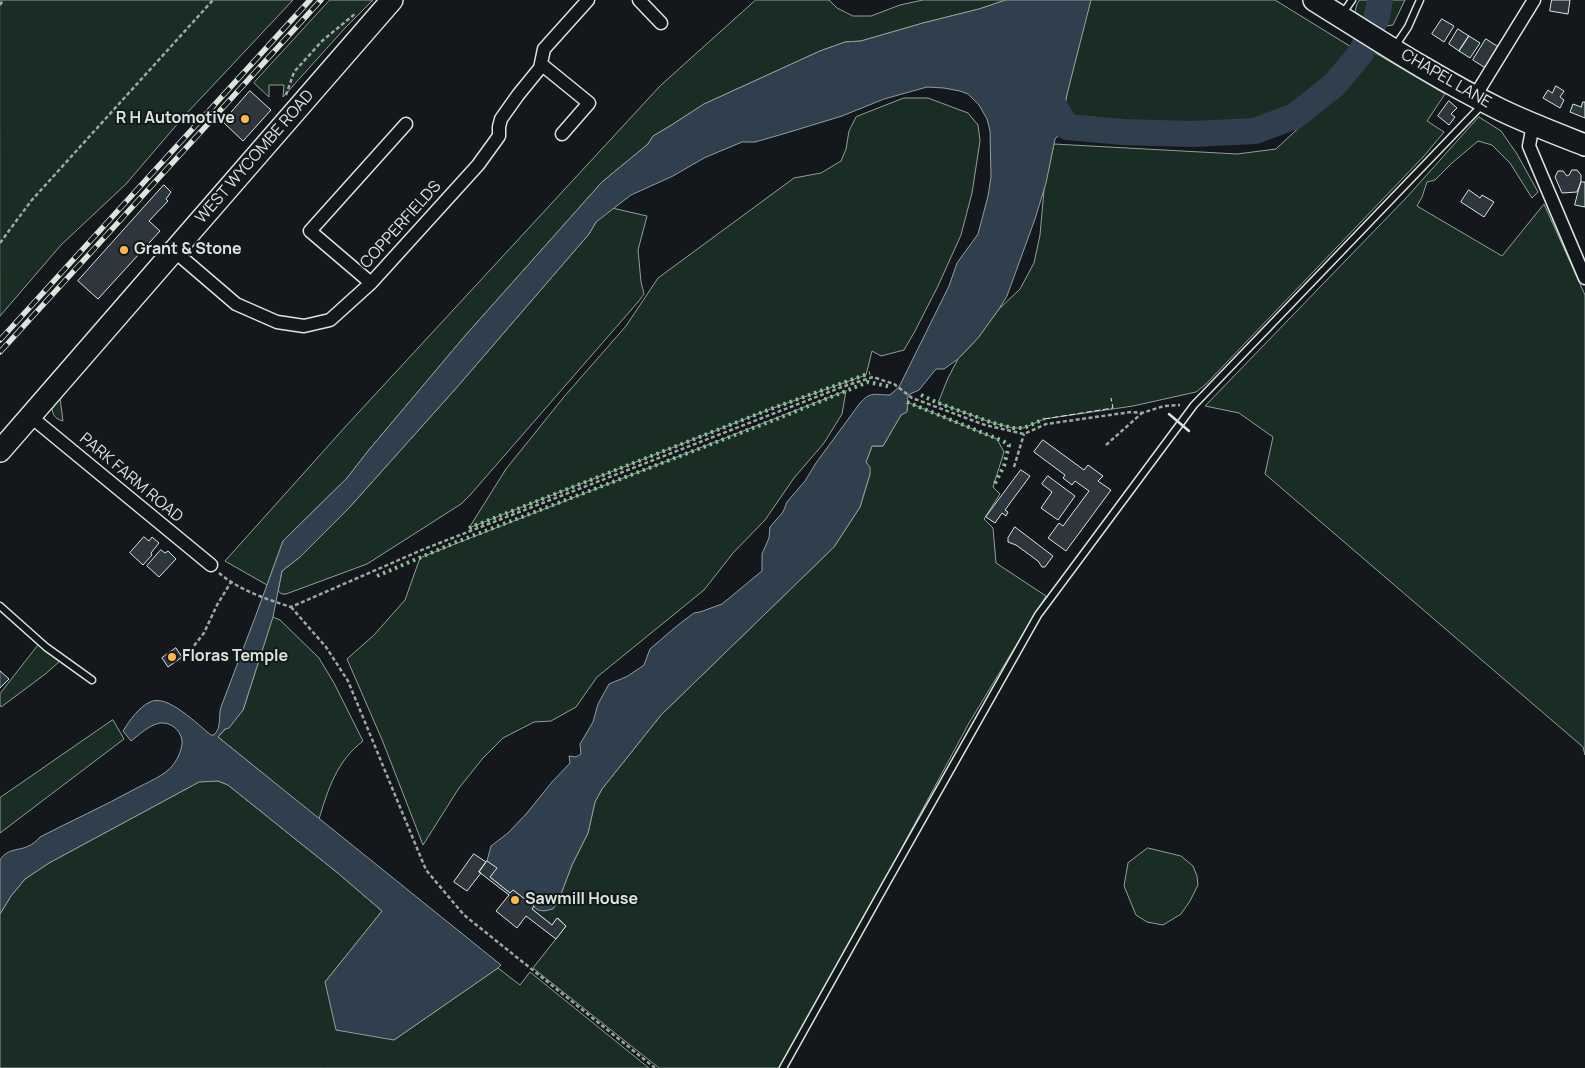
<!DOCTYPE html>
<style>
body{margin:0}
canvas{display:block;background:#14181c}
</style>
<canvas width="1585" height="1068"></canvas>
<script>
const ctx = document.querySelector('canvas').getContext('2d');
ctx.lineJoin = 'round';
function fill(path, color) {
  ctx.fillStyle = color;
  ctx.fill(path, 'evenodd');
}
function strokePath(path, color, width, dash) {
  ctx.strokeStyle = color;
  ctx.lineWidth = width;
  ctx.lineCap = dash ? 'butt' : 'round';
  ctx.setLineDash(dash || []);
  ctx.stroke(path);
}
function label(font, color, halo, rows, align = 'center') {
  ctx.font = font + ' Manrope,sans-serif';
  ctx.lineWidth = 4;
  ctx.setLineDash([]);
  ctx.textBaseline = 'middle';
  ctx.strokeStyle = halo;
  ctx.fillStyle = color;
  for (const [text, x, y, turn = 0] of rows) {
    ctx.save();
    ctx.translate(x, y);
    ctx.rotate((+turn || 0) * Math.PI / 180);
    ctx.textAlign = isNaN(turn) ? turn : align;
    if (halo) ctx.strokeText(text, 0, 0);
    ctx.fillText(text, 0, 0);
    ctx.restore();
  }
}
const green = new Path2D(`
 M0,0H293L186,114L126,184L61,245L0,316Z
 M330,0H373L345,28L283,97L284,85H269V97L254,83Z
 M756,0H829L837,8L853,16H871L900,5L923,0H1006L979,9L923,23L861,41L845,42L820,51L704,104L670,126L653,136L648,144L602,182L464,337L368,451L347,478L283,541L267,585L225,561L346,426L660,86Z
 M1091,0H1275L1361,53L1334,85L1295,116L1255,131L1192,134L1123,132L1067,127L1063,115L1067,94Z
 M1360,0H1405L1393,25L1379,27L1355,12L1357,4Z
 M1367,48L1445,94L1427,121L1444,132L1424,156L1206,384L1196,392L1133,406L1044,419L1024,428H1013L993,423L938,403L948,378L958,359L978,338L999,309L1020,289L1034,263L1040,235L1044,190L1054,144L1237,154L1276,149L1325,103L1343,82Z
 M904,98H928L968,113L978,125L980,141L972,193L961,235L938,286L915,331L904,350L881,356L872,351L866,375L768,410L469,528L506,469L563,398L626,326L658,278L794,178L821,173L841,161L846,149L849,131L856,117Z
 M1479,117L1501,131L1517,154L1538,192L1532,198L1510,163L1492,145L1478,141L1452,163L1435,180L1427,182L1422,197L1417,206L1502,256L1544,204L1585,295V755L1583,747L1265,474L1273,437L1239,413L1205,406L1407,197Z
 M612,208L647,216L638,250L641,282L644,294L638,302L471,494L461,504L367,564L286,594H282L278,591L282,571L300,557L348,509L458,386L589,234L596,222Z
 M846,391L842,414L824,443L794,478L765,520L733,553L704,590L597,677L576,707L551,721L534,722L503,738L483,758L459,788L423,845L383,742L347,659L374,635L405,600L420,558Z
 M60,398L63,421C56,419 53,416 52,409Z
 M907,402L997,439L1004,452L993,487L1000,494L984,519L993,528L996,563L1046,596L969,723L829,983L780,1068H659L533,968L566,926L558,918L552,925L532,909L534,906L538,910L558,902L572,865L588,833L595,802L602,789L661,715L834,547L860,507L870,474L866,462L872,446H883L901,415L907,411Z
 M273,617L280,620L319,658L334,683L363,741C337,761 328,789 319,819L218,737L243,710Z
 M40,643L60,661L44,675L1,707L0,705V694Z
 M113,720L124,739L0,833V798Z
 M218,781L228,785L339,874L382,911L325,982L394,1040L498,968L520,985L530,972L649,1068H0V914L11,896L25,879L49,863L199,782Z
 M1148,848L1181,856L1193,866L1197,876L1198,885L1190,901L1181,914L1163,925L1147,922L1136,915L1124,886L1128,863Z`);
fill(green, '#1a2d24');
strokePath(green, '#939e99', 1);
const water = new Path2D(`
 M1006,0H1091L1067,94L1063,115L1067,127L1055,139L1046,183L1035,219L1007,296L999,309L978,338L958,359L944,369H936L919,390L908,395L907,412L901,415L883,446H872L866,462L870,467V474L860,507L834,547L661,715L602,789L595,802L588,833L572,865L558,902L553,909L544,911L538,910L513,890L510,893L490,877L496,868L487,861L491,846L508,833L527,813L552,782L570,763L569,756L576,757L581,754L580,744L593,722L598,704L609,684L628,676L644,665L650,649L678,625L694,613L700,612L722,604L762,571V554L769,538L770,527L783,512L787,502L805,481L816,463L860,403C871,391 874,395 890,395L899,387L949,286L957,263L978,234L988,196L991,177L990,131L987,119L979,105L968,94L960,91L944,88L927,87L884,99L842,116L783,134L755,142H742L704,158L673,176L631,195L596,222L589,234L458,386L348,509L300,557L282,571L273,617L243,710L229,728L225,729L218,737L501,965L498,968L394,1040L336,1030L325,982L382,911L339,874L228,785L218,781L199,782L49,863L25,879L11,896L0,914V860C10,844 25,855 40,837C71,821 104,806 135,789C146,783 166,775 173,765C178,759 183,747 182,740C180,729 170,722 160,723C149,725 139,735 131,741L123,731C130,720 138,708 150,702C167,693 198,725 211,735H214C222,727 218,717 221,707L256,615L283,541L347,478L368,451L464,337L602,182L648,144L653,136L670,126L704,104L820,51L845,42L861,41L923,23L979,9Z`);
fill(water, '#2f3f4d');
strokePath(water, '#939e99', 1);
strokePath(new Path2D(`
 M1049,98L1067,127L1123,132L1192,134L1255,131L1295,116L1334,85L1361,53L1377,16L1380,0`), '#2f3f4d', 26);
const building = new Path2D(`
 M1552,0H1570L1568,14L1550,11Z
 M1442,19L1454,26L1444,42L1432,34Z
 M1458,29L1469,36L1459,51L1449,44Z
 M1469,36L1480,43L1470,58L1459,51Z
 M1486,39L1500,48L1487,69L1473,60Z
 M1556,86L1564,91L1560,97L1564,100L1560,108L1543,98L1548,90L1552,93Z
 M250,91L271,110L243,141L223,122Z
 M1449,101L1457,108L1451,114L1455,117L1449,125L1438,116Z
 M1583,102H1585V118L1570,112L1573,104L1581,107Z
 M1572,170H1577L1581,175V182L1577,192L1562,193L1555,177L1558,171H1563L1567,176L1569,175Z
 M1581,182H1585V207L1575,205Z
 M164,185L171,192L166,199L168,201L149,221L160,231L98,299L78,281Z
 M1469,190L1480,198L1482,195L1494,202L1484,217L1461,202Z
 M1043,440L1084,470L1088,465L1103,476L1098,481L1111,490L1066,551L1048,538L1059,523L1063,526L1089,491L1075,481L1072,485L1063,478L1065,475L1034,452Z
 M1021,470L1030,476L1005,510L1008,512L1006,516L1002,513L995,523L986,517Z
 M1048,476L1075,496L1058,520L1041,508L1052,492L1042,484Z
 M1015,527L1053,556L1045,567H1042L1038,561L1016,545L1008,542V538Z
 M144,537L149,541L152,537L159,543L151,553L152,555L143,565L130,553Z
 M161,550L165,553L168,551L176,559L159,577L147,566Z
 M176,648L182,657L168,667L162,658Z
 M0,671L9,679L0,688Z
 M474,854L486,862L479,872L481,873L467,891L454,882Z
 M487,861L497,868L490,877L510,893L513,890L534,906L532,909L552,925L557,918L566,926L556,939L526,916L517,928L496,911L509,895L479,872Z`);
fill(building, '#2c363c');
strokePath(building, '#d8e6dc', 1);
const service = new Path2D(`
 M1343,13L1352,0
 M1394,48L1408,27L1420,0
 M0,606L46,647L92,680
 M783,1068L886,884L1038,615L1194,405L1483,104`);
const minor = new Path2D(`
 M639,0L661,23
 M541,64L589,103L562,134
 M1475,96L1534,0
 M1533,124L1529,146L1585,278
 M173,250L236,304L277,322L304,326L330,320L371,283L478,165L499,136V127L501,119L518,95L540,68L544,49L588,0
 M371,283L310,231L406,124
 M30,416L211,565`);
const trunk = new Path2D(`
 M1314,0C1375,38 1436,78 1501,110C1528,123 1557,134 1585,145
 M0,451L392,0`);
strokePath(service, '#d8e6dc', 9);
strokePath(minor, '#d8e6dc', 15);
strokePath(trunk, '#d8e6dc', 24);
strokePath(new Path2D(`
 M0,5L3,0
 M286,95L294,72L322,41L356,13
 M0,243L31,201L213,0
 M1106,445L1142,413
 M1014,467L1024,434
 M219,573C239,590 266,599 291,607L424,549L842,387L873,377L894,384L912,398L985,425L1024,434L1046,424L1131,412L1142,413L1164,406L1180,405
 M291,607L326,647L348,681L426,870L464,915L655,1068
 M186,656L204,633L217,605L231,582`), '#9da8a2', 2.5, [4, 2.5]);
strokePath(service, '#14181c', 6);
strokePath(minor, '#14181c', 12);
strokePath(trunk, '#14181c', 21);
const rail = new Path2D(`
 M0,340L310,0
 M0,352L321,0`);
strokePath(rail, '#d8e6dc', 5.5);
strokePath(rail, '#14181c', 4, [11]);
strokePath(new Path2D(`
 M921,395L938,403L993,423L1013,428H1024L1044,419
 M907,402L1003,441L1009,445L1004,466L993,487
 M469,528L768,410L870,373
 M377,576L454,543L779,418L868,382L892,387`), '#8ac095', 4, [2.5, 4]);
strokePath(new Path2D(`
 M1044,419L1113,408L1111,398`), '#d8e6dc', 1, [6, 2.5]);
strokePath(new Path2D(`
 M1169,414L1189,431`), '#d8e6dc', 2.5);
for (const [x, y, r, color] of [
 [245,119,5,"#ffb74d"],
 [124,250,5,"#ffb74d"],
 [172,657,5,"#ffb74d"],
 [515,900,5,"#ffb74d"]
]) {
  const dot = new Path2D();
  dot.arc(x, y, r, 0, 2 * Math.PI);
  ctx.fillStyle = color;
  ctx.fill(dot);
  strokePath(dot, '#14181c', 2);
}
label('16px', '#d8e6dc', '#14181c', [
 ["CHAPEL LANE",1446,79,30],
 ["WEST WYCOMBE ROAD",255,157,-49],
 ["COPPERFIELDS",401,225,-48],
 ["PARK FARM ROAD",131,478,40]
]);
label('bold 16px', '#d8e6dc', '#14181c', [
 ["R H Automotive",235,119,"right"],
 ["Grant & Stone",134,250],
 ["Floras Temple",182,657],
 ["Sawmill House",525,900]
], 'left');
</script>
